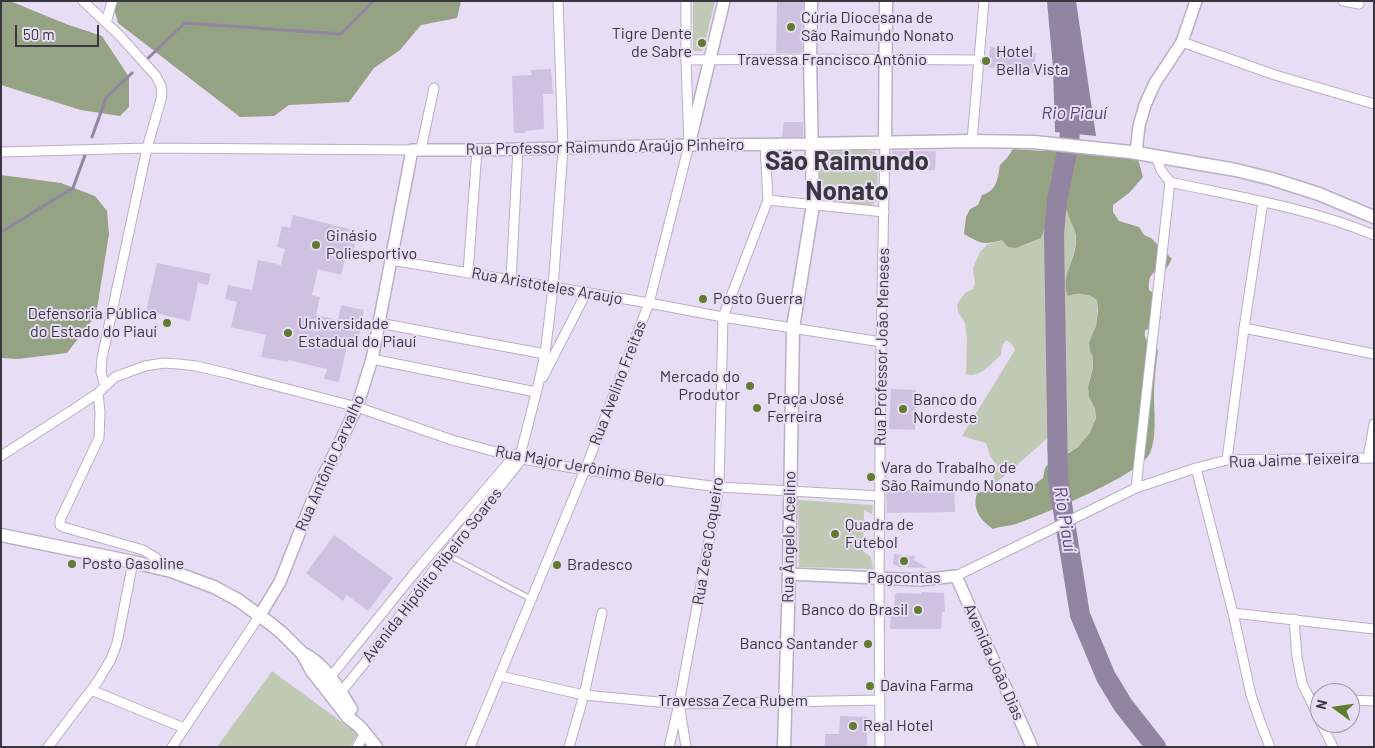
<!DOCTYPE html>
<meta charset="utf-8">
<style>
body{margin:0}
#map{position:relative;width:1375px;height:748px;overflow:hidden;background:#e7ddf5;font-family:Barlow,sans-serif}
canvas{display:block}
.frame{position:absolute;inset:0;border:2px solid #39363f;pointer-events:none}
.north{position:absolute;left:1310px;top:683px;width:50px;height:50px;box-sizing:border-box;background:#e7ddf5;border:1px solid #a19aac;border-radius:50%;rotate:284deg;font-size:14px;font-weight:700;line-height:20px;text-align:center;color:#39363f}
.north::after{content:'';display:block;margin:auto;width:18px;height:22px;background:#617b2f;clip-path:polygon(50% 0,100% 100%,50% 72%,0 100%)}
.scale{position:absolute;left:15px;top:25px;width:84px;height:22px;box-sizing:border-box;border:2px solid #39363f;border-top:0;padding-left:6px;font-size:15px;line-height:18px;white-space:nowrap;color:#39363f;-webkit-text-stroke:4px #e7ddf5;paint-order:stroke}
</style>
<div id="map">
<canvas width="1375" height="748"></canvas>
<div class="frame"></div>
<div class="north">N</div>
<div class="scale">50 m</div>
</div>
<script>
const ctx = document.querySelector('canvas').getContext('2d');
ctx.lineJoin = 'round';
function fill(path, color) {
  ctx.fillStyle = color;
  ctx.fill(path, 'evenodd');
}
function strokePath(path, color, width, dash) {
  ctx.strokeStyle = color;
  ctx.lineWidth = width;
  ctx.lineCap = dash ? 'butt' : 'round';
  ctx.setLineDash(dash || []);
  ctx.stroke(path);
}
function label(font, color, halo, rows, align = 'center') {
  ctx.font = font + ' Barlow,sans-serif';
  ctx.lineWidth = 4;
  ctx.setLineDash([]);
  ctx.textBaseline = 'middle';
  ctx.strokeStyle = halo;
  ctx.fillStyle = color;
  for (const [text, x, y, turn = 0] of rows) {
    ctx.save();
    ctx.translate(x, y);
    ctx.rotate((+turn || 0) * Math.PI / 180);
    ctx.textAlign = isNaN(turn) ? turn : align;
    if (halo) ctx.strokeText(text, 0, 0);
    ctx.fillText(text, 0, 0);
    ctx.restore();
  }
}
fill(new Path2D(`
 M693,1H715L703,51H693Z
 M866,150L875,152L878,155L877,200L872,205L867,206L825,200L819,197L818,154L820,152Z
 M1057,201L1067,209L1075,231L1076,241L1074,252L1066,277L1075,293L1092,295L1097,300C1098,311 1097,323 1094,334C1092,337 1090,341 1089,344C1089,350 1092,354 1093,359C1095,369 1088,379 1088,389C1089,397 1093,401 1095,407C1097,416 1094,426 1090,433C1082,448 1069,450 1058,460L1047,452V443L1050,436L987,491L998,467L990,456L986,443L962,436L1015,350L1011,343L1006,340L1002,346L1001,355C992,363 979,379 966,374L967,339L965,323L958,312L957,304L965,293L973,289L975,283L973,268L980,252L988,244L1002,240L1016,248L1041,238L1048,221L1052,207Z
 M798,500L873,505L872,514L864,510L863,551L871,557L873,569L799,567Z
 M272,671L358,734L350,747H217Z`), '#c0c9b4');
fill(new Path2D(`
 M1,1H10L66,24L102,36L129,77V107L120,116L81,110L1,85Z
 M112,1H461L457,18L421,25L400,50L374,68L349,102L289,105L274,116L240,117L118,23Z
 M1050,141L1137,155L1143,177L1129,193L1113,205V212L1119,221L1139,227L1144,235L1151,238L1172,259L1166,269C1152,271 1148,275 1149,290L1154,294L1155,312L1161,317L1158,327L1145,330C1143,341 1150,343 1158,350C1156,365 1154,380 1154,396C1154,414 1157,436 1150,453C1141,475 1041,515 1016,524C1009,526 1001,526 993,529C980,520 972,509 977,493L996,489L1008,490L1014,485L1024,487H1031L1043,478L1045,468L1050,462L1058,460L1078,447L1090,433L1096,418L1095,408L1089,397L1088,387L1093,368V358L1090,351L1089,343L1096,326L1098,311L1097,300C1089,293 1078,292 1068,296C1060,276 1075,262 1076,242C1077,233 1073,227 1070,219C1066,209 1067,206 1056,201L1052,207L1048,221L1041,238L1016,248L1008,247L1002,240C982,245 982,244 964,234L966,217L970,209L978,205L982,195C997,191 998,178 1000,165L1007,158L1013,149L1044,151Z
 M1,175L61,183L95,196L107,211L109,234L96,315L67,353L18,359L1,358Z`), '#95a284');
fill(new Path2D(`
 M1047,1H1076L1096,136L1055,132L1053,68Z`), '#9185a2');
strokePath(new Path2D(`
 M146,60L185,23L341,34L373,1
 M92,137L106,98L132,73
 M1,232L73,188L85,155`), '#9185a2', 3);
strokePath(new Path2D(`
 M1072,108L1069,142L1057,201L1054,234L1058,479L1080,615L1106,677L1123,705L1156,747`), '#9185a2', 20);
fill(new Path2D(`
 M777,1H803L802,53H776Z
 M990,47L1036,53L1034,73L988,67Z
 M551,69L553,94H543L544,129L525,131V133H514L512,76L532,75L531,70Z
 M784,122H803V137H782Z
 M892,151H936L935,170L892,169Z
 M293,215L350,229L346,242L355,244L351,258L346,256L341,275L318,269L312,295L320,297L316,315L338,320L341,305L364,310L358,339L349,337L339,382L324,379L327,369L288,360V362L261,357L266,335L231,327L237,302L225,299L228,285L252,290L258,260L281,265L285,249L277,247L282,226L290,228Z
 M157,263L211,274L208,285L198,283L190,321L146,311Z
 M891,389L916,390L915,430L889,429Z
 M954,489L955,512L887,513L886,490Z
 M334,535L393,578L368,611L347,595L343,601L306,573Z
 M894,554L915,556L914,560L928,568L899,567L893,564Z
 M921,592L944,593L945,612H942L941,629H890L891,608H894L895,594L899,593L921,594Z
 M840,716L867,717V747H825V734H839Z`), '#cfc2e1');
const service = new Path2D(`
 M446,554L531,599`);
const minor = new Path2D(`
 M83,1L119,35L156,76L161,86L162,96L147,148L102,358L101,372L105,386
 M1343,1L1359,4
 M106,23L112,1
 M1182,42L1275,75L1374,104
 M686,60L810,59L979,60
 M972,141L984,1
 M421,149L434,88
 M1,152L147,148L412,150
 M1156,157L1161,170L1170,182C1239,197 1309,208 1374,235
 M768,200L884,212
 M391,260L649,303L723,317L881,342
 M468,273L477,150
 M511,280L518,148
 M379,323L545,354
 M1244,328L1374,354
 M372,359L536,392
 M543,377L586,293
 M98,393L100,412L99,438L60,520V525L63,527L143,550L156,558L168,569
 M1,456L74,409L98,393L115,377L145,366L164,363L179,364L196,366L226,373L357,407L452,440L522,459L585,470L719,487L880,496
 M1368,458L1374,424
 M1227,460L1244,328L1263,202
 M1196,468L1233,613L1251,695L1262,727L1270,747
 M1136,488L1170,182
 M956,576L1136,488L1196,468L1227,460L1374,458
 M1233,613L1374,629
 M1294,619L1297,657L1302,683L1320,720
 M500,676L584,695L679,704L880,700
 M328,680L421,565L516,454
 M91,690L184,728
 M337,695L345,687L367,660L446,554L522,459V448L538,386L545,354L553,288L563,149L558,1
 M1350,700L1374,701
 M680,709L686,747
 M1321,723L1333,747
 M48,747L98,681L111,659L117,643L133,562
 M172,747L260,615
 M357,747L365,733
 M470,747L585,470L649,303L689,145L686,60V1
 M569,747L584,695L602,613
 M669,747L679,704L719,487L723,317L768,200L765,144
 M880,747L879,578L881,342L885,144`);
const tertiary = new Path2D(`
 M689,145L724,1
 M1136,153L1139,126L1145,105L1155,83L1182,42L1196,1
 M789,574L920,580L956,576L1032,747
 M260,615L280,582L308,511L322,479L357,407L372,359L379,323L412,150H477L689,145L812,144`);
const secondary = new Path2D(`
 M812,144L972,141L1034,142L1131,152L1236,170L1272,179L1319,194L1374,217
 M885,144L886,1
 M1,535L133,562L171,571L214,587L238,600L271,624L283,634L302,653L312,671L323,685L348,717L360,727L376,747
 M304,654C326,665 338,689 351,709
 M784,747L789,574L793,328L813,205L810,59L811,1`);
strokePath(service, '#b9afc6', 7);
strokePath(minor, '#b9afc6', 11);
strokePath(tertiary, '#b9afc6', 14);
strokePath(secondary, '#b9afc6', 15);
strokePath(service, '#fff', 4.5);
strokePath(minor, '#fff', 9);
strokePath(tertiary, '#fff', 11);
strokePath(secondary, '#fff', 12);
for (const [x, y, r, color] of [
 [791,27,5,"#617b2f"],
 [702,43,5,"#617b2f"],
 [986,61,5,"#617b2f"],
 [316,245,5,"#617b2f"],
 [703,299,5,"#617b2f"],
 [167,323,5,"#617b2f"],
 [288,333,5,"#617b2f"],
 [750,386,5,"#617b2f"],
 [757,408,5,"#617b2f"],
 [903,409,5,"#617b2f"],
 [871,477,5,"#617b2f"],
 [835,534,5,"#617b2f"],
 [904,561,5,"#617b2f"],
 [72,564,5,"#617b2f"],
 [557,565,5,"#617b2f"],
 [918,610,5,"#617b2f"],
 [868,644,5,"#617b2f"],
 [870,686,5,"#617b2f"],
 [853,726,5,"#617b2f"]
]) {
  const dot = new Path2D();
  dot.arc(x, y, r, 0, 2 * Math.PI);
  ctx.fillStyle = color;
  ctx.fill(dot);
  strokePath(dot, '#e7ddf5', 2);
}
label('16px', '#39363f', '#e7ddf5', [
 ["Cúria Diocesana de",801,18],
 ["São Raimundo Nonato",801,36],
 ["Tigre Dente",692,34,"right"],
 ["de Sabre",692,52,"right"],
 ["Hotel",996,52],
 ["Bella Vista",996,70],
 ["Ginásio",326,236],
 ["Poliesportivo",326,254],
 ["Posto Guerra",713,299],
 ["Defensoria Pública",157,314,"right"],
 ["do Estado do Piauí",157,332,"right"],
 ["Universidade",298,324],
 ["Estadual do Piauí",298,342],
 ["Mercado do",740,377,"right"],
 ["Produtor",740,395,"right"],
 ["Praça José",767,399],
 ["Ferreira",767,417],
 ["Banco do",913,400],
 ["Nordeste",913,418],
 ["Vara do Trabalho de",881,468],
 ["São Raimundo Nonato",881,486],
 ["Quadra de",845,525],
 ["Futebol",845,543],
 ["Posto Gasoline",82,564],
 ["Bradesco",567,565],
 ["Pagcontas",904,578,"center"],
 ["Banco do Brasil",908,610,"right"],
 ["Banco Santander",858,644,"right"],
 ["Davina Farma",880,686],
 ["Real Hotel",863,726]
], 'left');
label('16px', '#39363f', '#e7ddf5', [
 ["Travessa Francisco Antônio",832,60],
 ["Rua Professor Raimundo Araújo Pinheiro",605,147,-1],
 ["Rua Aristoteles Araujo",547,286,10],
 ["Rua Professor João Meneses",882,347,-89],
 ["Rua Avelino Freitas",618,383,-69],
 ["Rua Jaime Teixeira",1294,460,-2],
 ["Rua Antônio Carvalho",330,463,-66],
 ["Rua Major Jerônimo Belo",580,466,10],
 ["Rua Ângelo Acelino",789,537,-89],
 ["Rua Zeca Coqueiro",708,541,-81],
 ["Avenida Hipólito Ribeiro Soares",432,575,-52],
 ["Avenida João Dias",994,662,66],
 ["Travessa Zeca Rubem",733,701]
]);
label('italic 18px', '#594471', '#e7ddf5', [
 ["Rio Piauí",1074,113],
 ["Rio Piauí",1065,519,81]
]);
label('bold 26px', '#39363f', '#e7ddf5', [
 ["São Raimundo",847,161],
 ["Nonato",847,191]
]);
</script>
